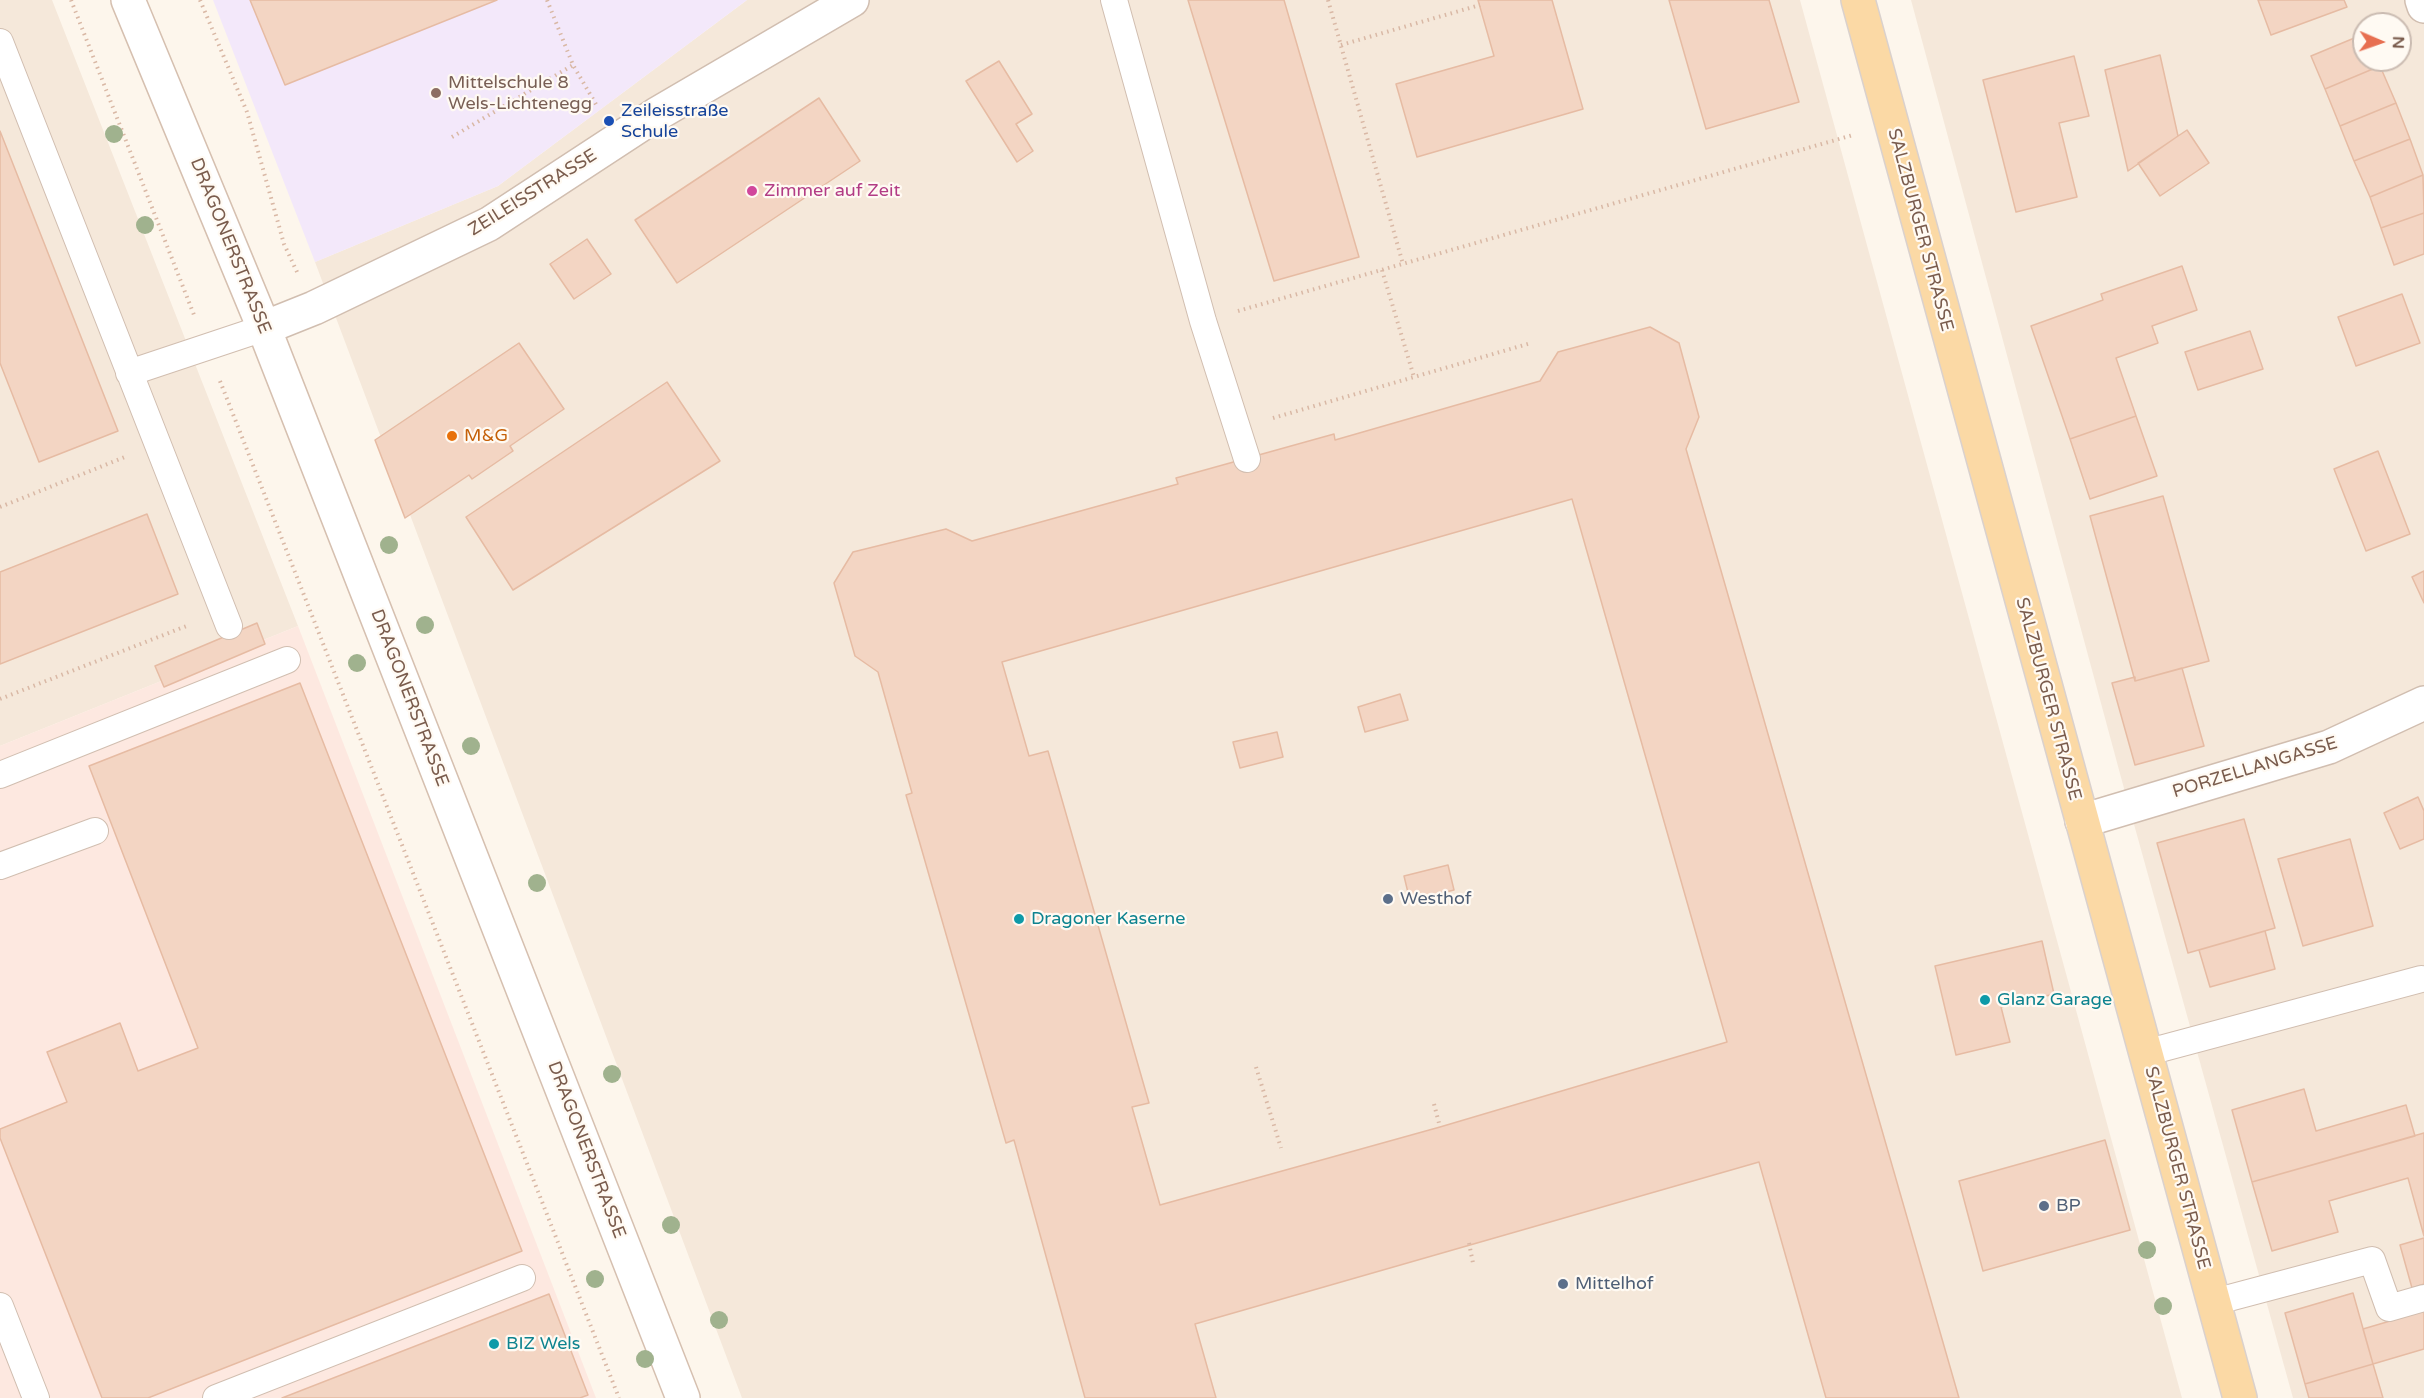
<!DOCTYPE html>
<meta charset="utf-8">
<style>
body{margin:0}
#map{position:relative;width:2424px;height:1398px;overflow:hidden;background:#fdf6ec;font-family:"Varela Round",sans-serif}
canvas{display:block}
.north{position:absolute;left:2352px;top:12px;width:60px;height:60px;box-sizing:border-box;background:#fffaf3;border:2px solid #cabbb1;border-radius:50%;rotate:92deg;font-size:16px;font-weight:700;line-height:24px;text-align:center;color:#7a5c4d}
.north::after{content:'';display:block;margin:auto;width:21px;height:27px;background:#e76f51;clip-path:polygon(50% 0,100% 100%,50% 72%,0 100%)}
</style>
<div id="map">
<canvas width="2424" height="1398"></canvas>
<div class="north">N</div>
</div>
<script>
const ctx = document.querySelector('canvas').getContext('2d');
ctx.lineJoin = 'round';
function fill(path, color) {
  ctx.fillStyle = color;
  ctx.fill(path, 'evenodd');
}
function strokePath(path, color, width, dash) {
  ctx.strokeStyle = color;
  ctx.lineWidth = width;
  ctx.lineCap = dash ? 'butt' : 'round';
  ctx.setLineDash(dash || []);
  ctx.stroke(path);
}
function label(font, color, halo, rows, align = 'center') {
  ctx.font = font + ' "Varela Round",sans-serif';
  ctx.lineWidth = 4.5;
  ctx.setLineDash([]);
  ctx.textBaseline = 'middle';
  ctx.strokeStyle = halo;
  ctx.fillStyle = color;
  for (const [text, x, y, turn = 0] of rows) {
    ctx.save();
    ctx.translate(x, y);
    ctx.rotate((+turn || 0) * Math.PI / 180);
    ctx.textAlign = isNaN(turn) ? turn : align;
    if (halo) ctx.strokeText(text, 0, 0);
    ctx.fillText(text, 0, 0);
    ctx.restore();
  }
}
fill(new Path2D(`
 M0,0H52L298,626L0,746Z
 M747,0H1800L2182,1398H742L315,262L498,186Z
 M1911,0H2424V1398H2293L2122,781ZM2364,24H2400V60H2364Z`), '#f5e8da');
fill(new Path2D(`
 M298,626L596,1398H0V746Z`), '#fde8e0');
fill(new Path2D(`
 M213,0H747L498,186L315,262Z`), '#f3e8fa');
const building = new Path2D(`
 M250,0H497L285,85Z
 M1188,0H1284L1359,257L1274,281Z
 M1478,0H1552L1583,109L1417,157L1396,84L1494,56Z
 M1669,0H1769L1799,102L1706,129Z
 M2258,0H2344L2347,7L2271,35Z
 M2364,34V60H2378L2380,66L2325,89L2311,56Z
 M2160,55L2178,136L2128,171L2105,70Z
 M2074,56L2089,116L2059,123L2077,197L2016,212L1983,80Z
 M999,61L1032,114L1016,124L1033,151L1017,162L966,81Z
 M2380,66L2396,103L2340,126L2325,89Z
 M819,98L860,161L677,283L635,220Z
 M2396,103L2410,139L2354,161L2340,126Z
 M2187,130L2209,163L2160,196L2138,163Z
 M0,131L118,431L39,462L0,363Z
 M2410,139L2423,175L2370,197L2354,161Z
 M2423,175L2424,213L2381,228L2370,197Z
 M2424,213V254L2394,265L2381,228Z
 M587,239L611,274L574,299L550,264Z
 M2182,266L2197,310L2152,326L2158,343L2116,358L2136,416L2070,439L2031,326L2103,300L2101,294Z
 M2402,294L2420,343L2356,366L2338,317Z
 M1650,327L1679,343L1699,417L1686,449L1959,1398H1826L1759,1162L1195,1324L1216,1398H1085L1014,1140L1006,1143L906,795L912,793L878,672L855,656L834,583L853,552L946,529L972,541L1178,484L1176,478L1334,434L1335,440L1540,381L1558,352ZM1572,499L1727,1042L1440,1127L1160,1205L1132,1107L1149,1103L1048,751L1029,756L1002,662Z
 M2250,331L2263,369L2198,390L2185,352Z
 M519,343L564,409L510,446L513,451L472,479L469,475L405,518L375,440Z
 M667,382L720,461L513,590L466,517Z
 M2136,416L2157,476L2090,499L2070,439Z
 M2378,451L2410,534L2366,551L2334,469Z
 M2163,496L2209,661L2135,681L2090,516Z
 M147,514L178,594L0,664V572Z
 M2424,571V603L2412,577Z
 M257,623L265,644L164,687L155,666Z
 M2182,668L2204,746L2135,765L2112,683L2135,677V681Z
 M300,683L522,1251L148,1398H102L0,1138V1129L67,1102L47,1052L120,1023L138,1071L198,1048L89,766Z
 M1400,694L1408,720L1365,732L1358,707Z
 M1277,732L1283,757L1240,768L1233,742Z
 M2418,797L2424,811V839L2400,849L2384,813Z
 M2244,819L2275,928L2188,953L2157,843Z
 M2350,839L2373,926L2303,946L2278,859Z
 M1448,865L1454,890L1410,901L1404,876Z
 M2265,931L2275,969L2210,987L2199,950Z
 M2042,941L2054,994L2001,1007L2010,1042L1956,1055L1935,966Z
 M2304,1089L2316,1131L2406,1105L2415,1136L2252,1182L2232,1110Z
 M2424,1133V1236L2408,1178L2329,1201L2338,1232L2272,1251L2252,1182Z
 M2105,1140L2130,1230L1983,1271L1959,1181Z
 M2424,1238V1284L2412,1288L2400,1245Z
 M2353,1293L2373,1364L2305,1384L2285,1313Z
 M549,1294L588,1395L580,1398H282Z
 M2424,1311V1349L2373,1364L2363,1329Z
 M2373,1364L2383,1398H2309L2305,1384Z`);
fill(building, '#f3d5c3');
strokePath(building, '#e6bba3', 1.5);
const lane = new Path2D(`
 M1114,0L1203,321L1247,459
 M0,42L229,626
 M129,373L264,328
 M0,775L287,660
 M0,866L95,831
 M2145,1053L2421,979
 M2214,1302L2372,1260L2389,1308L2424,1298
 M0,1306L36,1398
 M216,1398L522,1278`);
const street = new Path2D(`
 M2422,0L2424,6
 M264,328L314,308L489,224L657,114L852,0
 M2082,821L2329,747L2424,703`);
const secondary = new Path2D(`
 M128,0L264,328L683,1398`);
const primary = new Path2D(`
 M1858,0L2240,1398`);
strokePath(lane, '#d1beb0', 28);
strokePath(street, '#d1beb0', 36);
strokePath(secondary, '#d6c0b0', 36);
strokePath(primary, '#dad1cd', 36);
strokePath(new Path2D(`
 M71,0L194,315
 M200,0L247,112L284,244L297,272
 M547,0L573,65L597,106
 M1328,0L1403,264
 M1341,45L1480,5
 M452,137L573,65
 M1382,270L1414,377
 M1238,311L1853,135
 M220,381L619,1398
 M1273,418L1531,343
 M0,507L125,457
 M0,699L189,625
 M1256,1067L1281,1148
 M1434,1104L1440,1127
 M1469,1243L1473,1263`), '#d9b8a5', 4, [1.5, 4.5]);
strokePath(lane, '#fff', 26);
strokePath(street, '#fff', 33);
strokePath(secondary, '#fff', 33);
strokePath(primary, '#fbd9a5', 33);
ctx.fillStyle = '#a0b28e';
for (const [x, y] of [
 [114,134],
 [145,225],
 [389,545],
 [425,625],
 [357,663],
 [471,746],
 [537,883],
 [612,1074],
 [671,1225],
 [2147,1250],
 [595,1279],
 [2163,1306],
 [719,1320],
 [645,1359]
]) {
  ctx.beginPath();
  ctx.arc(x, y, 9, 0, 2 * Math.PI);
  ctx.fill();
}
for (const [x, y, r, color] of [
 [436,93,6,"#8d6e63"],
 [609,121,6,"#1a4fb4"],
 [752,191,6,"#d1479c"],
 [452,436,6,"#e8710a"],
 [1388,899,6,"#5c6f8a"],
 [1019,919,6,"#0f9aa8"],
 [1985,1000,6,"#0f9aa8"],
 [2044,1206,6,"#5c6f8a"],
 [1563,1284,6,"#5c6f8a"],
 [494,1344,6,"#0f9aa8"]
]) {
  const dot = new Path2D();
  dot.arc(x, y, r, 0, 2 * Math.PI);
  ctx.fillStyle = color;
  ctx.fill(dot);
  strokePath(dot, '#fffaf3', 2);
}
label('18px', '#785e54', '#fffaf3', [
 ["Mittelschule 8",448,83],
 ["Wels-Lichtenegg",448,104]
], 'left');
label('18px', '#164399', '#fffaf3', [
 ["Zeileisstraße",621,111],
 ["Schule",621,132]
], 'left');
label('18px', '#b23c85', '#fffaf3', [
 ["Zimmer auf Zeit",764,191]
], 'left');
label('18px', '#7a5c4d', '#fffaf3', [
 ["ZEILEISSTRASSE",533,193,-32],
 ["SALZBURGER STRASSE",1920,230,75],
 ["DRAGONERSTRASSE",230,246,68],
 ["DRAGONERSTRASSE",409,698,69],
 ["SALZBURGER STRASSE",2048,699,75],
 ["PORZELLANGASSE",2255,768,-17],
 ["DRAGONERSTRASSE",586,1150,69],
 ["SALZBURGER STRASSE",2177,1168,75]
]);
label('18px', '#c56008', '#fffaf3', [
 ["M&G",464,436]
], 'left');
label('18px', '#4e5e75', '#fffaf3', [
 ["Westhof",1400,899],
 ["BP",2056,1206],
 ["Mittelhof",1575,1284]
], 'left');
label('18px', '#0d838f', '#fffaf3', [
 ["Dragoner Kaserne",1031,919],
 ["Glanz Garage",1997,1000],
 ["BIZ Wels",506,1344]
], 'left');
</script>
